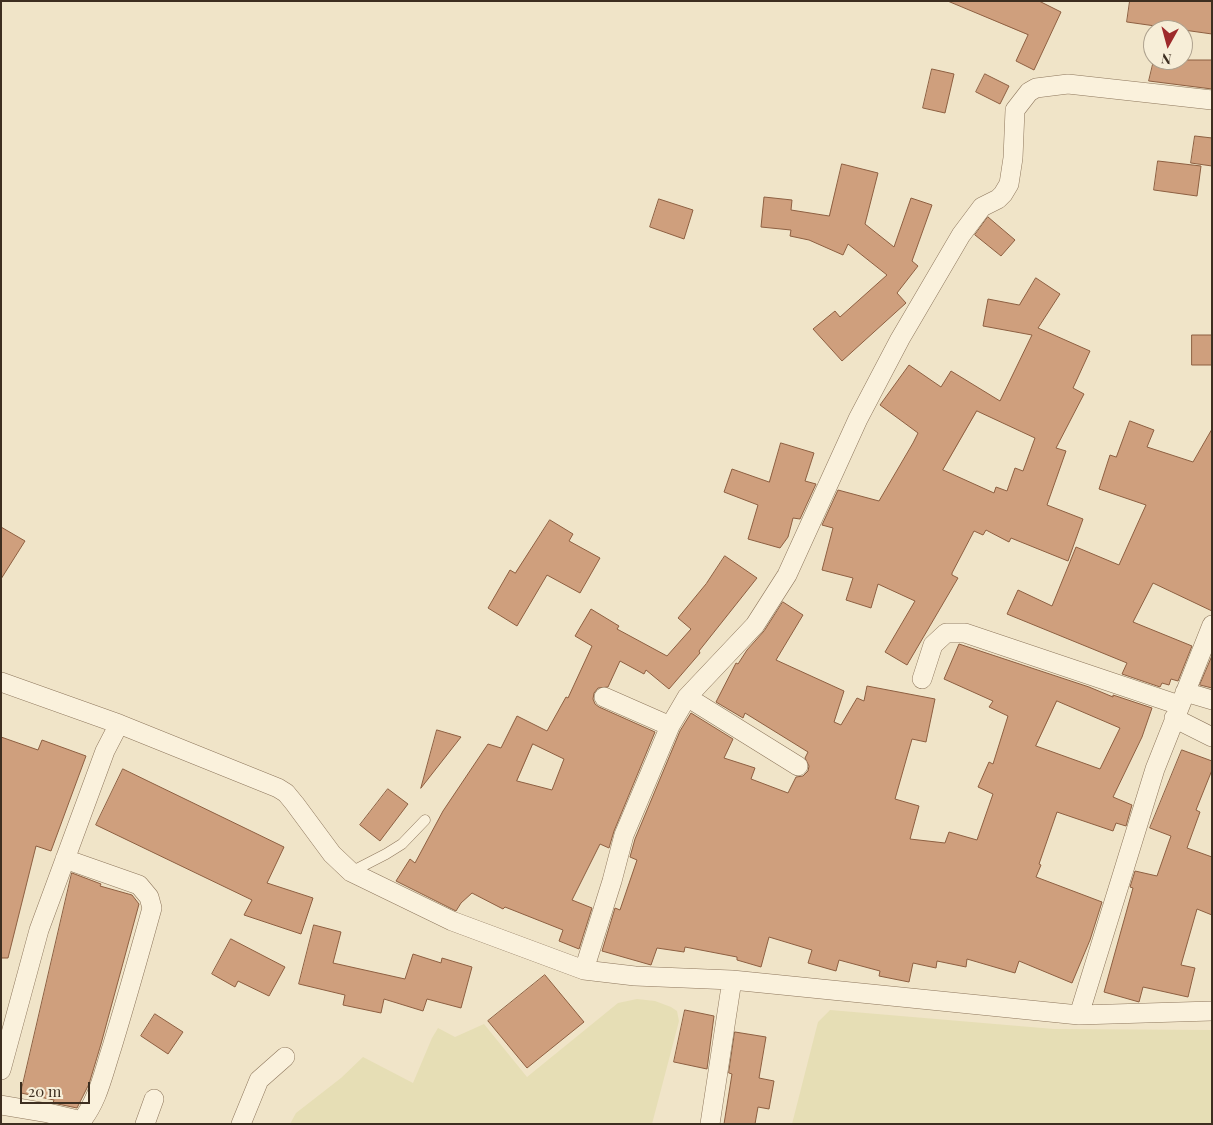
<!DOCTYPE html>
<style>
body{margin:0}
#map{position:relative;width:1213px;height:1125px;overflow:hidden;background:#f0e4c8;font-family:"Playfair Display",serif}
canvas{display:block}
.frame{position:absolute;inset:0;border:2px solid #3d2e20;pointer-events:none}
.north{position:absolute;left:1143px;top:20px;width:50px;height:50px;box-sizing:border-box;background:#f7eed8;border:1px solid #ada18e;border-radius:50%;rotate:187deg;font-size:14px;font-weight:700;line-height:20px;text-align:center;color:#3d2e20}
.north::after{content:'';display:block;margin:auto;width:18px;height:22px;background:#9e2a2b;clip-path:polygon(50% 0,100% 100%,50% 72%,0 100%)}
.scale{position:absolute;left:20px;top:1082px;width:70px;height:22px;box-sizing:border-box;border:2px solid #3d2e20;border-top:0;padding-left:6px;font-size:15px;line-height:18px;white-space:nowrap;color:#3d2e20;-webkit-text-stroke:4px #f7eed8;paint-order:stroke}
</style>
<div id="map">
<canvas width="1213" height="1125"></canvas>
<div class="frame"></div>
<div class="north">N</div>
<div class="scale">20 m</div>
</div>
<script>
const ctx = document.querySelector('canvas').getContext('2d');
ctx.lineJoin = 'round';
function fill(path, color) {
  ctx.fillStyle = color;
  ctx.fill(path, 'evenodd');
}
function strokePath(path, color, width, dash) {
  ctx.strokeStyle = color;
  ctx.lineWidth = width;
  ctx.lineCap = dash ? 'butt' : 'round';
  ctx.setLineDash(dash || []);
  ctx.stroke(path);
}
fill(new Path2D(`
 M637,999L655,1001L671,1007L677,1011L679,1021L652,1124H290L296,1113L341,1078L363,1057L413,1083L432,1038L438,1028L455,1037L484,1024L527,1077L618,1003Z
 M830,1010L1054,1029L1212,1030V1124H792L818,1022Z`), '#e6deb5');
const building = new Path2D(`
 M948,1H1039L1061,12L1034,70L1016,61L1028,35Z
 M1130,1H1212V34L1127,22Z
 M1154,60H1212V89L1149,81Z
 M932,69L954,74L945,113L923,108Z
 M985,74L1009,86L1000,104L976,92Z
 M1195,136L1212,138V166L1191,163Z
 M1158,161L1201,166L1197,196L1154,190Z
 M842,164L878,173L865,224L894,247L911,198L932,205L912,261L918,266L897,293L906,303L842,361L813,329L835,311L840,317L887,275L848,244L843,255L809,240L790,236L791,230L761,227L764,197L792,200L791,210L829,216Z
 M659,199L693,210L684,239L650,227Z
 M988,217L1015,240L1001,256L975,235Z
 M1036,278L1060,294L1038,328L1090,351L1073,388L1084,394L1056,448L1066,451L1047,505L1083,519L1068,561L1011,538L1009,542L986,530L983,535L974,531L952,573V575L958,578L907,665L885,652L915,601L878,584L871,608L846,600L853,578L822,570L833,528L822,525L838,490L879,501L913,443L918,433L880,405L909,365L941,387L951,371L1000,401L1032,335L983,326L988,299L1019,305ZM977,411L1035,438L1023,471L1015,468L1007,491L996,487L994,493L943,470Z
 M1192,335H1212V365H1192Z
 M1130,421L1154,430L1147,447L1193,462L1212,429V611L1153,583L1133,622L1192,646L1178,681L1171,679L1169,685L1162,683L1160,687L1122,674L1127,663L1007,614L1018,590L1052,606L1076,547L1119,565L1146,505L1099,489L1110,455L1116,457Z
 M781,443L814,453L805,481L816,484L800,519L793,518L788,537L780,548L748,539L758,505L724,492L732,469L769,482Z
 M550,520L573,534L569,541L600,558L580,593L547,575L517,626L488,608L510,570L515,573Z
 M1,527L25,541L1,579Z
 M725,556L757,578L699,651L700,653L669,689L646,670L644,674L620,661L608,687L598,688L594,693L593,699L595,704L599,707L655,732L614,831L609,848L600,844L572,900L592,908L579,949L559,941L563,930L505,907L503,909L472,893L461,903L456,911L396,881L410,859L415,863L443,811L488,744L501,748L517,716L547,731L566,697L568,698L592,646L575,636L591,609L619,626L617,629L667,656L691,629L678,618L706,584ZM533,744L564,759L552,790L517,781Z
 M783,602L803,615L776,660L844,691L834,722L841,725L857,698L864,701L867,686L935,699L926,742L912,739L895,799L919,806L910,839L945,843L949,832L977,840L993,794L978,787L989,762L993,764L1008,716L989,707L993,701L944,679L959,644L1089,687L1113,697V695L1152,708L1142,737L1113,797L1132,805L1126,826L1116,823L1113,831L1057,812L1039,864L1041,865L1036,877L1102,902L1090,940L1072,983L1019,961L1015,973L967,959L966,967L937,961L936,968L913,963L909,982L879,976L880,971L839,960L836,971L808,963L812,950L769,937L761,967L737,960V957L685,947L684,952L657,948L651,965L602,951L615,908L620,910L637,860L630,857L635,839L680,731L691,713L733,739L724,758L755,768L751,779L788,793L796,777L803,776L808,771L809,766L805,758L808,752L745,713L743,718L716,702L736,663L738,664L747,650L764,631ZM1057,701L1120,728L1100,769L1036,746Z
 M1212,656V688L1200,685Z
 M437,730L461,737L421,788Z
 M1,737L38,750L42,740L86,756L51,851L36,846L8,958H1Z
 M1182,750L1212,761V770L1196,810L1200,812L1187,848L1212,857V915L1197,909L1181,965L1195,968L1188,997L1143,987L1139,1002L1104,992L1133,888L1130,887L1135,871L1157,876L1171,836L1150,828Z
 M123,769L284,847L267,883L313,898L301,934L244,915L252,900L96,825Z
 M388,789L408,804L380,841L360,825Z
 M72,873L101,884L100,886L132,895L139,904L101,1044L89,1084L77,1108L53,1103L54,1100L21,1093Z
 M314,925L341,932L333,963L405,979L413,954L441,963L442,958L472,967L461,1008L427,999L423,1011L384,999L381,1013L343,1005L345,995L299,984Z
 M231,939L285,967L269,996L238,981L235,987L212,974Z
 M545,975L584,1022L527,1068L488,1021Z
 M685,1010L714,1016L707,1069L674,1062Z
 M155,1014L183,1032L168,1054L141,1036Z
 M735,1032L766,1037L759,1078L774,1081L769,1109L758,1107L755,1124H724L732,1074L729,1073Z`);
fill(building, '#cf9f7d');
strokePath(building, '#8d5f41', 1);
const service = new Path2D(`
 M351,872L386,854L402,844L425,820`);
const minor = new Path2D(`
 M922,679L933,645L946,633H965L1179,705
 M1,682L119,724L278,788L286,793L295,804L332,854L351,872L452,921L584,970L635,976L732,980L1079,1015L1212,1011
 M1185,692L1212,700
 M604,697L670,726
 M687,697L798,766
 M1174,718L1212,737
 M65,859L139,885L149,897L152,908C139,955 126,1001 112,1047C103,1074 98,1102 79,1124
 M584,970L612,881L624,835L670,726L687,697L755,625L787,575L858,419L900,339L961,235L982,207L998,199L1003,194L1009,184L1013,158L1015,110L1029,92L1036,88L1068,84L1212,100
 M1079,1015L1155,769L1212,625
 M1,1070L39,930L105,751L119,724
 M1,1105L48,1113L82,1121
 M145,1124L154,1099
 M241,1124L259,1080L285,1057
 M710,1124L732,980`);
strokePath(service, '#8d765c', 11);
strokePath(minor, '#8d765c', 20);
strokePath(service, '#faf1dc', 10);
strokePath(minor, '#faf1dc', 19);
</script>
